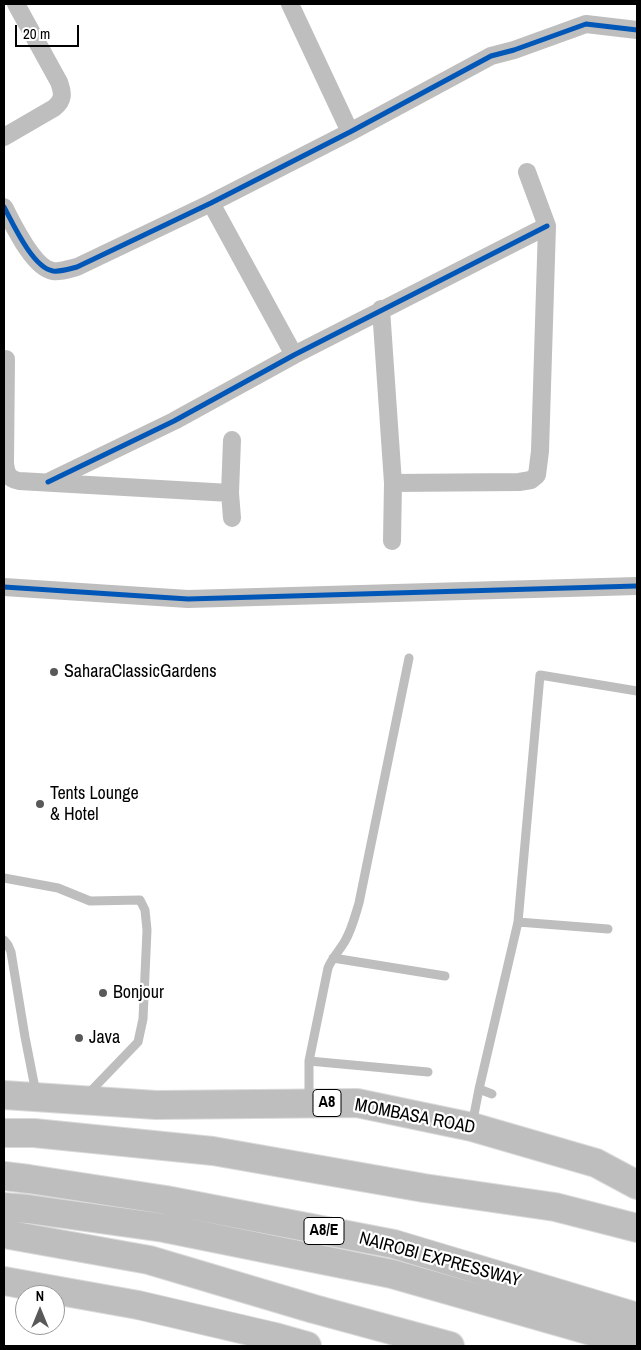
<!DOCTYPE html>
<style>
body{margin:0}
#map{position:relative;width:641px;height:1350px;overflow:hidden;background:#fff;font-family:"Archivo Narrow",sans-serif}
canvas{display:block}
.frame{position:absolute;inset:0;border:5px solid #000;pointer-events:none}
.north{position:absolute;left:15px;top:1285px;width:50px;height:50px;box-sizing:border-box;background:#fff;border:1px solid #999;border-radius:50%;rotate:0deg;font-size:14px;font-weight:700;line-height:20px;text-align:center;color:#000}
.north::after{content:'';display:block;margin:auto;width:18px;height:22px;background:#595959;clip-path:polygon(50% 0,100% 100%,50% 72%,0 100%)}
.scale{position:absolute;left:15px;top:25px;width:64px;height:22px;box-sizing:border-box;border:2px solid #000;border-top:0;padding-left:6px;font-size:15px;line-height:18px;white-space:nowrap;color:#000;-webkit-text-stroke:4px #fff;paint-order:stroke}
</style>
<div id="map">
<canvas width="641" height="1350"></canvas>
<div class="frame"></div>
<div class="north">N</div>
<div class="scale">20 m</div>
</div>
<script>
const ctx = document.querySelector('canvas').getContext('2d');
ctx.lineJoin = 'round';
function strokePath(path, color, width, dash) {
  ctx.strokeStyle = color;
  ctx.lineWidth = width;
  ctx.lineCap = dash ? 'butt' : 'round';
  ctx.setLineDash(dash || []);
  ctx.stroke(path);
}
function label(font, color, halo, rows, align = 'center') {
  ctx.font = font + ' "Archivo Narrow",sans-serif';
  ctx.lineWidth = 4.5;
  ctx.setLineDash([]);
  ctx.textBaseline = 'middle';
  ctx.strokeStyle = halo;
  ctx.fillStyle = color;
  for (const [text, x, y, turn = 0] of rows) {
    ctx.save();
    ctx.translate(x, y);
    ctx.rotate((+turn || 0) * Math.PI / 180);
    ctx.textAlign = isNaN(turn) ? turn : align;
    if (halo) ctx.strokeText(text, 0, 0);
    ctx.fillText(text, 0, 0);
    ctx.restore();
  }
}
const trunk = new Path2D(`
 M4,1095L156,1105L357,1103L472,1127L596,1163L637,1185
 M4,1281L138,1305L275,1337L307,1346`);
const motorway = new Path2D(`
 M4,1133H34L213,1151L424,1188L555,1207L637,1228
 M4,1176L29,1179L166,1200L394,1244L637,1317
 M4,1207L28,1209L164,1228L392,1274L626,1341L637,1346
 M4,1234L149,1260L314,1309L450,1346`);
strokePath(trunk, '#dbdbdb', 30);
strokePath(motorway, '#dbdbdb', 30);
strokePath(new Path2D(`
 M4,878L58,888L90,901L140,900L145,910L147,930L143,1019L138,1042L87,1095
 M518,922L608,929
 M4,940L8,945L11,952L25,1037L36,1093
 M333,958L445,976
 M309,1061L428,1072
 M479,1089L492,1094
 M309,1100V1061L328,968C332,958 340,950 345,941C352,929 355,916 359,903L409,658
 M472,1125L479,1089L518,922L540,675L637,691`), '#bebebe', 9);
strokePath(new Path2D(`
 M290,4L350,132
 M4,137L54,108C64,100 63,93 59,82L16,4
 M211,203L294,355
 M4,207C13,224 33,268 53,271C61,272 69,269 77,267L211,203L350,132L491,56L514,50L586,24L637,30
 M381,309L393,483L392,541
 M6,359L5,463C6,473 8,479 19,481L230,493
 M232,440L230,493L232,518
 M48,482L174,421L294,355L547,226
 M393,483L519,482L531,480L537,475L540,451L547,226L527,172
 M4,587L188,599L637,586`), '#bebebe', 18);
strokePath(trunk, '#bebebe', 28);
strokePath(motorway, '#bebebe', 28);
strokePath(new Path2D(`
 M4,207C13,224 33,268 53,271C61,272 69,269 77,267L211,203L350,132L491,56L514,50L586,24L637,30
 M48,482L174,421L294,355L547,226
 M4,587L188,599L637,586`), '#0057b8', 5);
for (const [x, y, r, color] of [
 [54,672,5,"#595959"],
 [40,804,5,"#595959"],
 [103,993,5,"#595959"],
 [79,1038,5,"#595959"]
]) {
  const dot = new Path2D();
  dot.arc(x, y, r, 0, 2 * Math.PI);
  ctx.fillStyle = color;
  ctx.fill(dot);
  strokePath(dot, '#fff', 2);
}
for (const [x, y, w] of [
 [327,1103,28],
 [324,1231,40]
]) {
  const box = new Path2D();
  box.roundRect(x - w / 2, y - 13.5, w, 27, 4);
  ctx.fillStyle = '#fff';
  ctx.fill(box);
  strokePath(box, '#000', 1);
}
label('bold 16px', '#000', null, [
 ["A8",327,1103],
 ["A8/E",324,1231]
]);
label('18px', '#000', '#fff', [
 ["SaharaClassicGardens",64,672],
 ["Tents Lounge",50,794],
 ["& Hotel",50,815],
 ["Bonjour",113,993],
 ["Java",89,1038]
], 'left');
label('18px', '#000', '#fff', [
 ["MOMBASA ROAD",415,1117,11],
 ["NAIROBI EXPRESSWAY",440,1260,15]
]);
</script>
